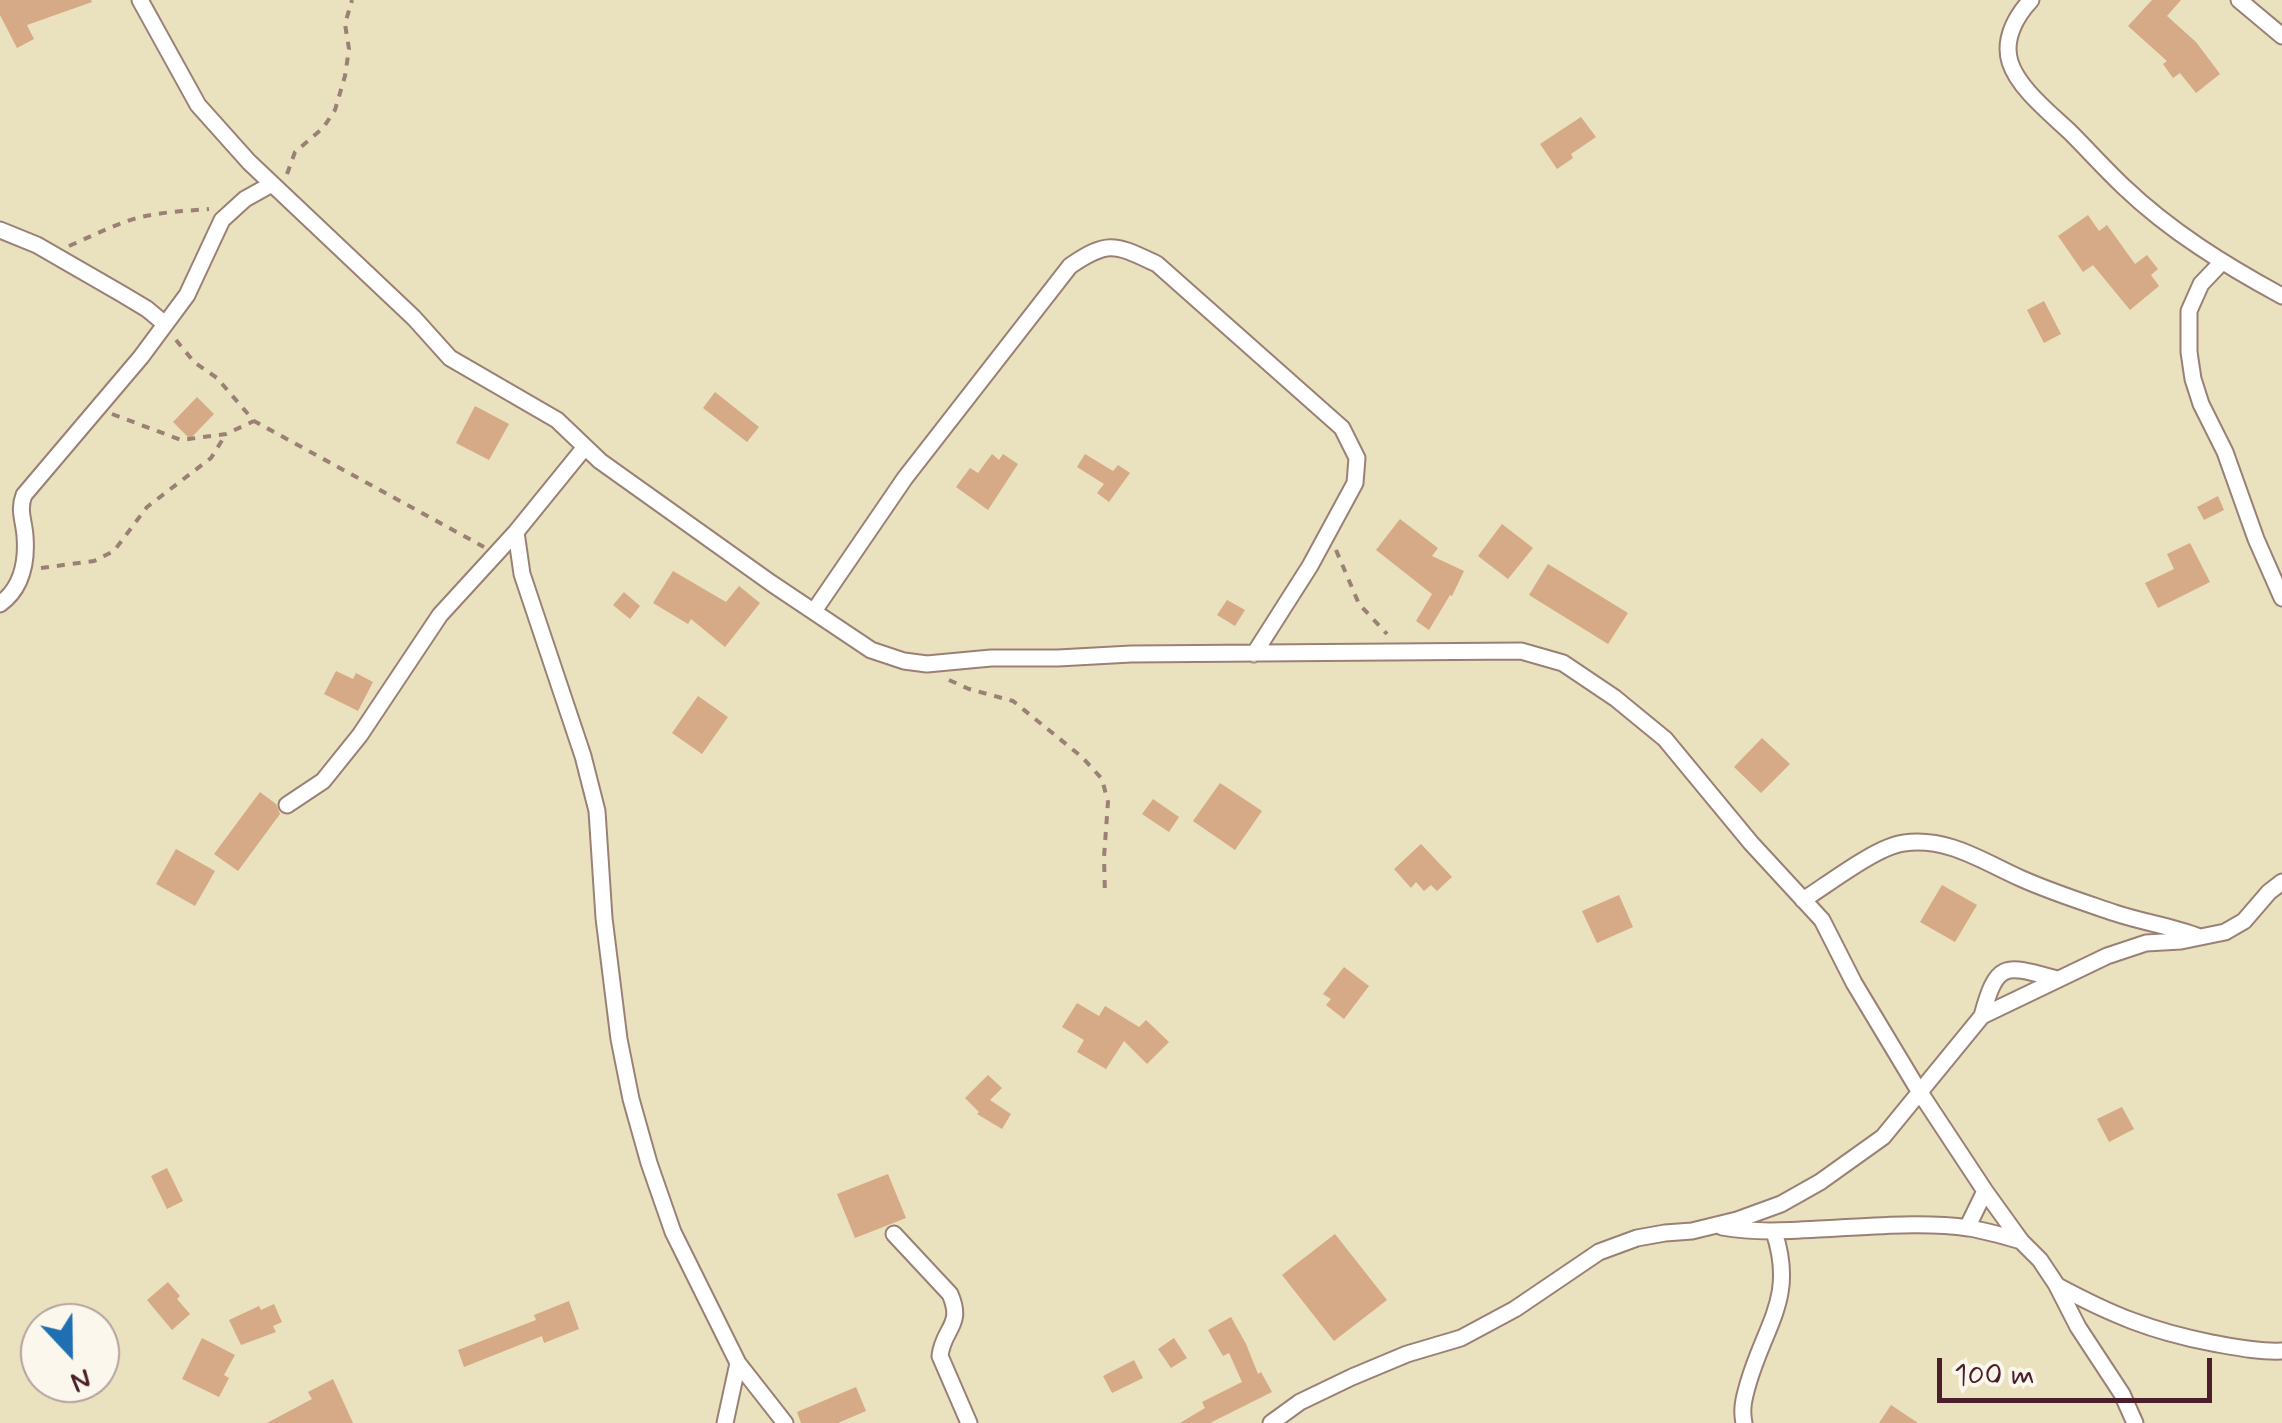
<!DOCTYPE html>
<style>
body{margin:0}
#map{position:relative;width:2282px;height:1423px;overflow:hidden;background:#eae1bf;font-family:Mynerve,sans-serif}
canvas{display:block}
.north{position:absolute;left:20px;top:1303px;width:100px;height:100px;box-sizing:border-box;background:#fbf7ec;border:2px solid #b4a19f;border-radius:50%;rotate:158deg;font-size:28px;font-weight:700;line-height:40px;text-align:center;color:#4a1f2b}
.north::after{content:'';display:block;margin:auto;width:35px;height:45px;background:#1f6fb2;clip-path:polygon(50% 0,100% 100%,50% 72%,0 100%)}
.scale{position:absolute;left:1937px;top:1358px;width:275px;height:45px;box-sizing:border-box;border:5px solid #4a1f2b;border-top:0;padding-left:12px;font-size:30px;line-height:35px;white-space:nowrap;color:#4a1f2b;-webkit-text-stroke:8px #fbf7ec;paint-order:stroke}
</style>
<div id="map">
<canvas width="2282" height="1423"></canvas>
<div class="north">N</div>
<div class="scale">100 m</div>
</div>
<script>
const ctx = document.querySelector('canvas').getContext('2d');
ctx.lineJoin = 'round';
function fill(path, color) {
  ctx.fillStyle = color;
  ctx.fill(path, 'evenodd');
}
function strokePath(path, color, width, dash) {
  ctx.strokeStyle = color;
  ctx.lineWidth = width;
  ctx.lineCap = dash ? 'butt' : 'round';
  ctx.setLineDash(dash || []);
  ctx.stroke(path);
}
fill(new Path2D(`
 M0,0H91L92,2L27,25L34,39L17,48L0,15Z
 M2152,0H2181L2167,16L2196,42L2220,74L2196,93L2180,73L2173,78L2163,64L2167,61L2128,26Z
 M1581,117L1596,137L1571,154L1573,158L1557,169L1540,144Z
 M2088,215L2099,231L2107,225L2135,264L2147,255L2158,269L2151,275L2159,286L2130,310L2093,265L2083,272L2058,236Z
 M2044,301L2061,334L2044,343L2027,310Z
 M715,392L759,427L747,442L703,408Z
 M197,397L214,414L190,439L173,422Z
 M475,406L509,424L489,460L456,443Z
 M992,454L999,460L1003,454L1018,464L988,510L956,487L970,468L978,473Z
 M1085,454L1113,471L1118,465L1130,473L1109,502L1097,493L1104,484L1077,467Z
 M2218,496L2224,510L2204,520L2197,507Z
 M1400,519L1438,548L1432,556L1464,571L1452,596L1450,595L1429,630L1416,621L1432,594L1376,550Z
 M1502,524L1533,548L1508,579L1478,556Z
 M2190,543L2210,582L2158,608L2145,583L2174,569L2167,554Z
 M1548,564L1628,613L1608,644L1529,595Z
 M673,571L726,602L739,586L760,603L725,647L691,619L688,624L653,603Z
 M624,592L640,606L630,619L613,605Z
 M1227,600L1245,610L1235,626L1217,615Z
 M336,671L353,679L356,673L373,682L358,711L324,694Z
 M698,696L728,717L702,754L672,733Z
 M1762,738L1790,764L1761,793L1734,767Z
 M1220,783L1262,811L1235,850L1193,821Z
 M260,792L276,804L280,814L238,871L214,854Z
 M1153,799L1179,817L1169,832L1142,814Z
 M1421,844L1452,877L1437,891L1431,885L1424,891L1416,882L1411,888L1394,869Z
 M176,849L215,871L195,906L156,884Z
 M1942,885L1977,905L1955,942L1920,922Z
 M1619,895L1633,927L1597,943L1582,911Z
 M1344,967L1369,986L1344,1019L1326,1005L1331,999L1323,994Z
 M1077,1003L1099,1016L1105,1006L1139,1027L1146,1020L1169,1042L1147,1064L1124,1041L1106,1069L1077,1052L1084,1040L1062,1027Z
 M988,1075L1002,1088L990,1100L1011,1114L1002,1129L977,1114L979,1112L965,1098Z
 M2122,1107L2134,1129L2109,1142L2097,1119Z
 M167,1168L183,1201L167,1209L151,1176Z
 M888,1174L906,1218L855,1238L837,1194Z
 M1335,1234L1387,1300L1334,1341L1282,1275Z
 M168,1282L180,1296L177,1299L190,1314L172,1330L147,1300Z
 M569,1301L579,1329L544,1343L542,1336L464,1367L458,1350L536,1320L534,1315Z
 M274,1304L282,1322L273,1326L276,1332L241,1345L229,1320L259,1306L261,1310Z
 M1231,1317L1246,1344L1258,1374L1261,1372L1272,1392L1210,1423H1180L1205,1408L1202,1402L1242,1382L1229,1353L1223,1356L1208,1330Z
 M202,1338L235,1355L224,1375L229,1378L219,1397L182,1379Z
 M1174,1338L1187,1358L1171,1368L1158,1349Z
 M1134,1360L1143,1378L1112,1393L1103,1376Z
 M333,1379L353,1423H267L312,1399L308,1392Z
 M856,1387L866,1411L838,1423H801L797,1412Z
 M1891,1405L1918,1423H1879Z`), '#d6a987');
const minor = new Path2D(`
 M140,0L198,105L249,162L414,318L450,358L557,420L600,461L771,583L871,650L904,661L927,664L991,658H1058L1131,654L1521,651L1563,663L1615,698L1665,739L1751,843L1822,920L1854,983L1919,1091L1985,1191L2021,1241L2040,1260L2056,1284L2078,1327L2122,1394L2135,1423
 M2031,0C2016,16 2003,39 2010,62C2018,88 2051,114 2070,132C2088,150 2105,169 2124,187C2170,231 2225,265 2282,296
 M2239,0L2282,36
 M0,230L37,245L122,294L147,309L165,324
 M2222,262L2201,284L2189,311V352L2193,379L2201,404L2225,452L2256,539L2282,598
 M516,532L522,574L583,756L597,811L604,918L619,1039L631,1099L649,1163L673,1232L738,1363L785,1423
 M0,604C22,588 27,562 25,536C24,521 18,510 24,495L141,357L187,295L222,220L245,199L272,184
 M814,611L905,478L1070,266C1109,239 1116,245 1157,264L1342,428L1357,458L1355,483L1310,566L1254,654
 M287,805L323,781L360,735L440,615L516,532L585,447
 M1803,900C1827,885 1877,846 1904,843C1948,837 1982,861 2020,878C2051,892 2083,902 2115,913C2142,922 2170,926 2197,936
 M1982,1016C1997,960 2005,965 2057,979
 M1722,1227C1761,1234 1798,1230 1838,1228C1880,1226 1926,1222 1969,1228C1987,1231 2004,1236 2021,1241
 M1967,1228L1985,1191
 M894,1234L950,1294C964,1326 943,1328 940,1356L969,1423
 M2058,1286C2112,1315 2151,1331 2212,1343C2235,1347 2259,1352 2282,1351
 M725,1423L738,1363
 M1271,1423L1300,1402L1352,1377L1407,1354L1461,1338L1515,1309L1599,1252L1637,1238L1665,1233L1692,1231L1737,1220L1781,1204L1820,1182L1883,1137L1982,1016L2107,956L2146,943L2181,941L2225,932L2244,921L2269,892L2282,882
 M1744,1423C1741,1409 1744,1398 1748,1384C1765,1324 1796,1298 1774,1232`);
strokePath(minor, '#9a8075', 19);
strokePath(new Path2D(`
 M287,174L295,152L323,128L335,110L345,76L349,49L345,24L352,0
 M69,246C92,236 113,225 137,218C160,212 185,211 209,209
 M176,340L194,362L217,378L254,421L484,547
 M112,414L181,440L226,434L254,421
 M1336,550L1359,604L1387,634
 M41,568L94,561L114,551L147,507L211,458L226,434
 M949,680L969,689L1013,701L1082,757L1102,779L1108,802L1104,857L1105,896`), '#9a8075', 4, [8, 8]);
strokePath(minor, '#fff', 15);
</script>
